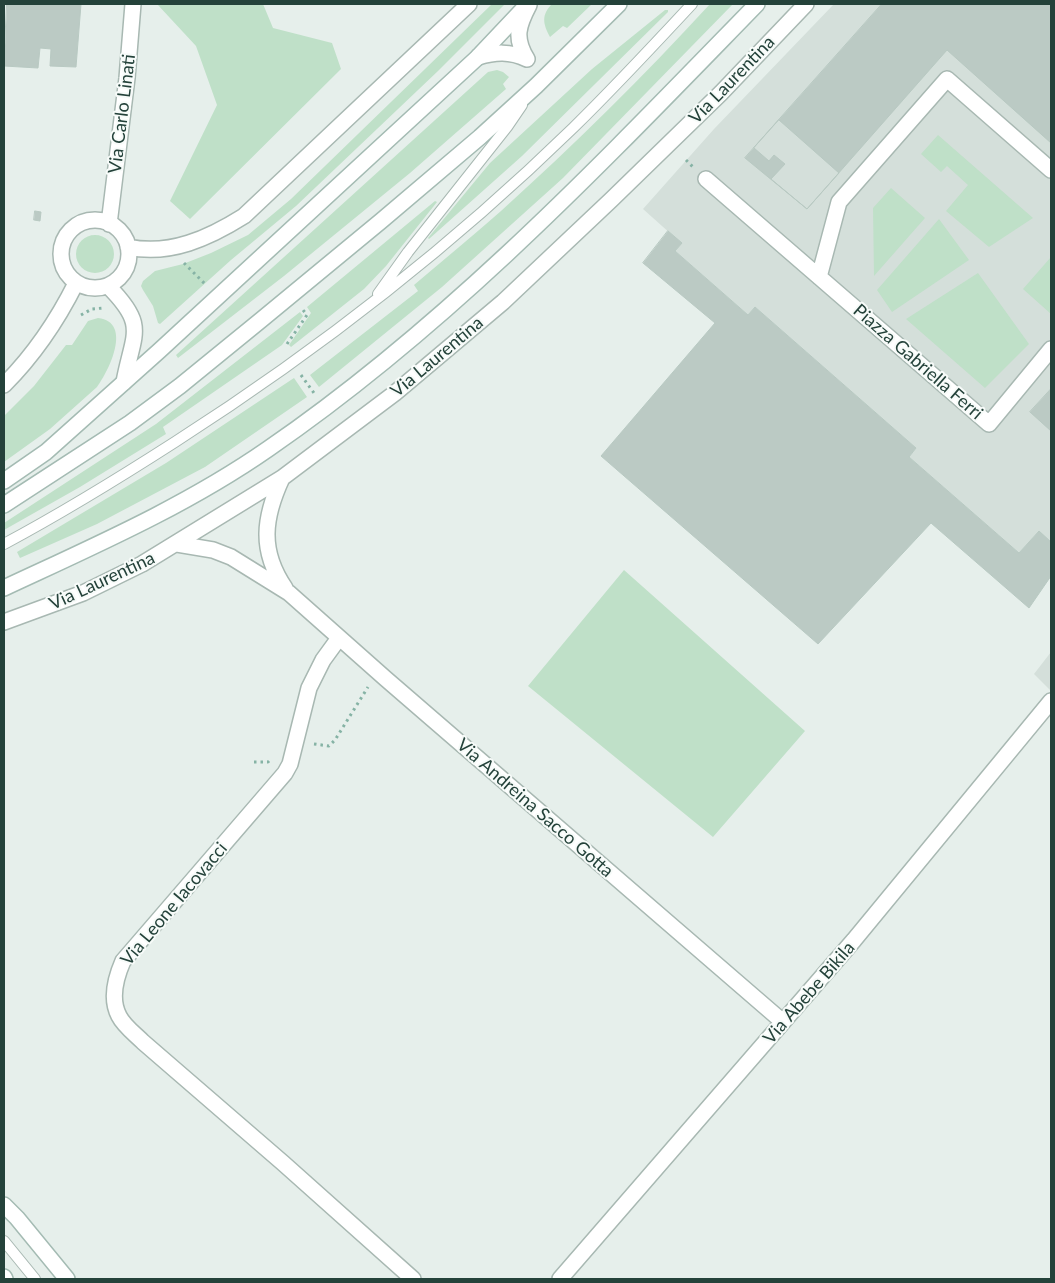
<!DOCTYPE html>
<style>
body{margin:0}
#map{position:relative;width:1055px;height:1283px;overflow:hidden;background:#e6efeb;font-family:Lato,sans-serif}
canvas{display:block}
.frame{position:absolute;inset:0;border:5px solid #24423a;pointer-events:none}
</style>
<div id="map">
<canvas width="1055" height="1283"></canvas>
<div class="frame"></div>
</div>
<script>
const ctx = document.querySelector('canvas').getContext('2d');
ctx.lineJoin = 'round';
function fill(path, color) {
  ctx.fillStyle = color;
  ctx.fill(path, 'evenodd');
}
function strokePath(path, color, width, dash) {
  ctx.strokeStyle = color;
  ctx.lineWidth = width;
  ctx.lineCap = dash ? 'butt' : 'round';
  ctx.setLineDash(dash || []);
  ctx.stroke(path);
}
function label(font, color, halo, rows, align = 'center') {
  ctx.font = font + ' Lato,sans-serif';
  ctx.lineWidth = 4;
  ctx.setLineDash([]);
  ctx.textBaseline = 'middle';
  ctx.strokeStyle = halo;
  ctx.fillStyle = color;
  for (const [text, x, y, turn = 0] of rows) {
    ctx.save();
    ctx.translate(x, y);
    ctx.rotate((+turn || 0) * Math.PI / 180);
    ctx.textAlign = isNaN(turn) ? turn : align;
    if (halo) ctx.strokeText(text, 0, 0);
    ctx.fillText(text, 0, 0);
    ctx.restore();
  }
}
fill(new Path2D(`
 M834,4H1051V542L1038,532L1019,553L909,457L916,448L755,307L748,315L675,251L681,243L643,209L714,129Z
 M1051,652V691L1034,674Z`), '#d4dfda');
fill(new Path2D(`
 M157,4H263L273,28L332,43L341,69L190,219L170,201L217,105L196,46Z
 M492,4H505L438,71L296,206L231,260L160,324L158,323L153,306L143,290L141,286L143,281L155,271L183,264L211,253L248,235L291,199Z
 M552,4H592L567,28L563,26L550,37C543,24 541,15 552,4Z
 M710,4H733L563,178L442,287L319,387L310,375L418,291L414,285C443,260 473,236 501,211C574,145 644,76 710,4Z
 M665,10H668V12L522,156L429,239L428,238L490,163L592,69Z
 M497,70L503,72L509,77L503,84L506,89L410,173L284,276L178,358L176,355L488,72Z
 M938,135L1033,218L989,247L946,211L968,185L947,166L941,172L921,154Z
 M891,188L925,218L874,276L873,208Z
 M435,201L437,202L386,266L364,289L291,347L289,345L311,313L307,307Z
 M939,219L969,260L892,312L877,290Z
 M76 254a19 19 0 1 1 38 0a19 19 0 1 1-38 0Z
 M1051,257V314L1023,289Z
 M978,273L1029,344L985,388L906,319Z
 M300,312L303,316L282,345L163,427L166,434L80,487L4,530V523L156,424Z
 M98,318C133,322 109,371 97,387L50,429L4,462V416L34,386L66,345H72L88,321Z
 M294,378L307,397L205,467L97,524L20,558L17,552L166,463Z
 M624,570L805,731L713,837L528,686Z`), '#bfe0c8');
const building = new Path2D(`
 M7,4H81L76,67L50,66L51,49L40,48L38,68L4,66Z
 M882,4H1051V143L947,50L807,209L745,158Z
 M779,120L839,173L807,209L771,179L785,164L774,155L769,161L754,148Z
 M35,211L41,212L40,221L34,220Z
 M668,231L682,243L675,251L748,315L755,307L916,448L909,457L1019,553L1039,531L1051,542V576L1029,608L931,523L818,644L601,456L715,323L643,263Z
 M1051,389V431L1030,412Z`);
fill(building, '#bbcac4');
strokePath(building, '#b8c9c2', 1);
const lane = new Path2D(`
 M378,294L408,252L507,127L522,105
 M4,544C62,513 119,478 175,442C317,351 452,246 573,128C614,88 653,46 692,4
 M4,1241L35,1279`);
const street = new Path2D(`
 M478,57C495,52 510,51 527,59
 M527,59C514,38 518,26 529,5
 M706,179L989,424L1051,349
 M61 254a34 34 0 1 1 68 0a34 34 0 1 1-68 0Z
 M109,224L127,78L133,4
 M128,247C170,256 209,238 244,216L469,4
 M819,277L839,202L947,79L1051,170
 M108,286C148,326 133,333 124,382
 M4,385C34,355 57,321 76,283
 M282,478C264,517 259,550 285,588
 M177,544L213,550L231,557L289,593L386,679L783,1022
 M4,622L83,593L142,564L282,478L395,393L503,302L611,200L721,93L806,4
 M339,638L323,660L309,688L290,764L285,773L123,961C116,977 110,999 119,1016C124,1026 135,1034 143,1042L283,1163L413,1279
 M560,1279L854,940L1051,701`);
const secondary = new Path2D(`
 M4,481L46,452L159,351L478,57L528,4
 M4,505L130,423L180,386L261,320L381,221L480,137L536,86L619,4
 M4,588C94,546 186,506 268,449C451,323 603,162 757,4
 M4,1205L17,1218L67,1279
 M4,1277L5,1279`);
strokePath(lane, '#a8b8b2', 12);
strokePath(street, '#a8b8b2', 18);
strokePath(secondary, '#a4bbb3', 18);
strokePath(new Path2D(`
 M686,160L693,167
 M184,263L206,285
 M81,315L92,309L103,308
 M287,344L307,315L303,310
 M301,375L314,393
 M314,744L329,746L335,740L368,687
 M254,762H268L270,760`), '#86b3a5', 3, [2.5, 4]);
strokePath(lane, '#fff', 10);
strokePath(street, '#fff', 15);
strokePath(secondary, '#fff', 15);
label('18px', '#24423a', '#f7fbf9', [
 ["Via Laurentina",732,80,-46],
 ["Via Carlo Linati",122,114,-83],
 ["Via Laurentina",437,357,-40],
 ["Piazza Gabriella Ferri",918,362,41],
 ["Via Laurentina",102,581,-25],
 ["Via Andreina Sacco Gotta",535,808,41],
 ["Via Leone Iacovacci",174,904,-50],
 ["Via Abebe Bikila",809,993,-49]
]);
</script>
